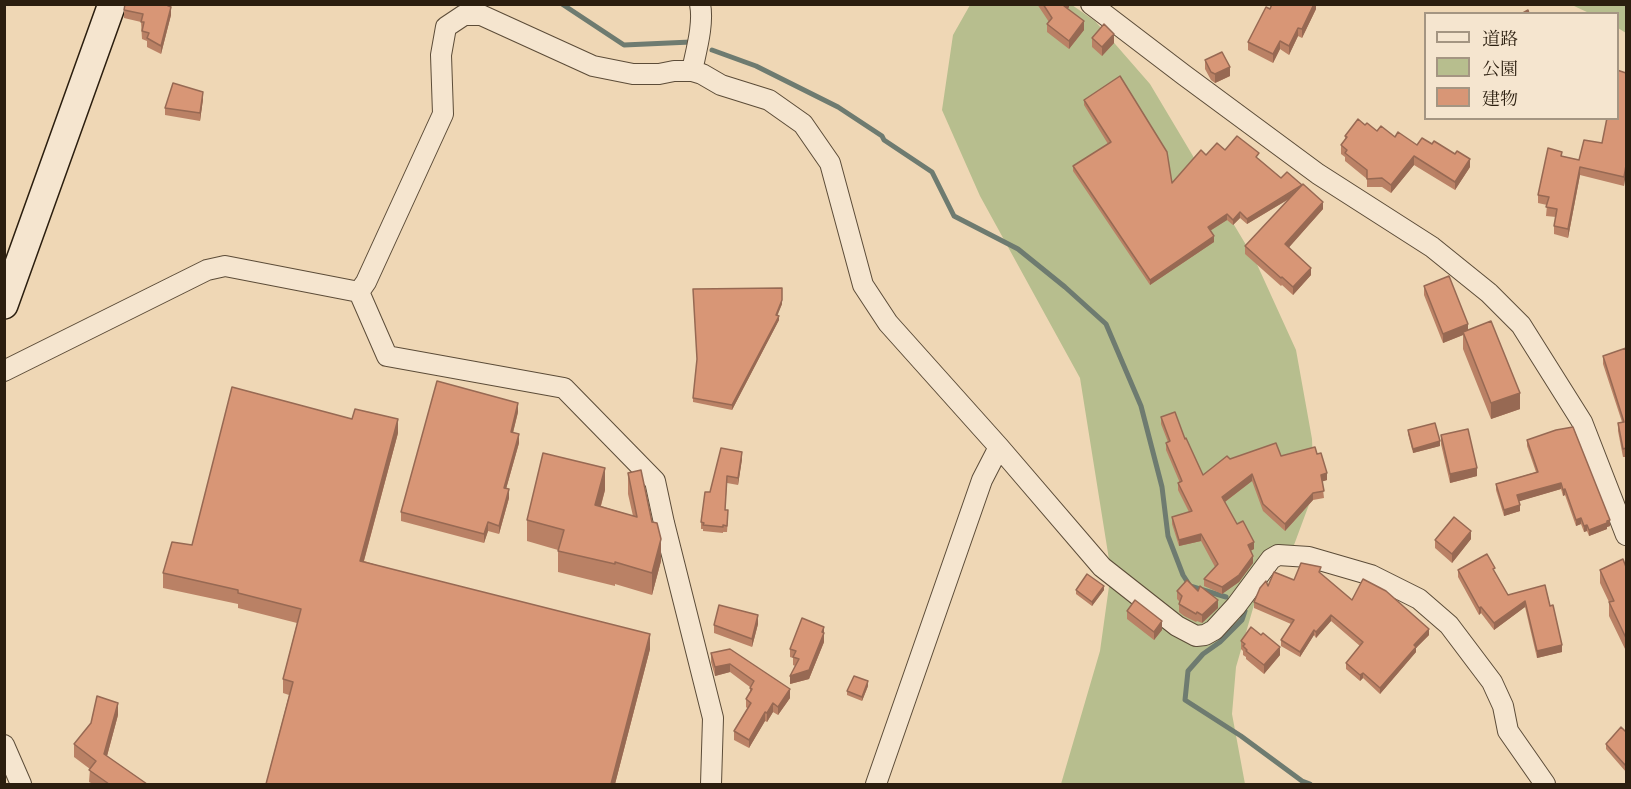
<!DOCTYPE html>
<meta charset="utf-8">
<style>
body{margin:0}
#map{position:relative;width:1631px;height:789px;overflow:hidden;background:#efd7b5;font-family:"IM FELL Great Primer","Noto Serif JP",serif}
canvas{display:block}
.frame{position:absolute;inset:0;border:6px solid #2b1e0f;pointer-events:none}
.legend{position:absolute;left:1424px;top:12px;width:195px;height:108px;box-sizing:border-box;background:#f5e5cf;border:2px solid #a49582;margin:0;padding:8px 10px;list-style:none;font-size:18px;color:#2b1e0f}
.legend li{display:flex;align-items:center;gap:12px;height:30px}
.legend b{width:30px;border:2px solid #a49582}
</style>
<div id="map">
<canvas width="1631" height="789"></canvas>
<div class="frame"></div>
<ul class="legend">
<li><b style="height:8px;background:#f5e5cf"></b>道路</li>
<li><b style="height:16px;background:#b7be8e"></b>公園</li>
<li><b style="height:16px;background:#d89676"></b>建物</li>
</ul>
</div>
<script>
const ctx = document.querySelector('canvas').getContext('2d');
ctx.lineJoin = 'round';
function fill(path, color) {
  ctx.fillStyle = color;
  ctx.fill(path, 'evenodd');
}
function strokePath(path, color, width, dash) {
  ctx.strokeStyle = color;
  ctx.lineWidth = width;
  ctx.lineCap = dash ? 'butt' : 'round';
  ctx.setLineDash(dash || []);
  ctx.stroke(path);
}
fill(new Path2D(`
 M970,5H1072L1095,21L1150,84L1255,260L1296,350L1312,439L1314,491L1294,545L1256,598L1236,667L1232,714L1245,784H1061L1100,651L1111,572L1080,378L980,196L942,110L953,35Z
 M1572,5H1626V33L1618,28V14L1589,13Z`), '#b7be8e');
strokePath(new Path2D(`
 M562,4L624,45L691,42
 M712,50L756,66L838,107L882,136L884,140L932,172L954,216L1018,249L1065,287L1106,324L1141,406L1162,487L1168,536L1183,575L1190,586L1226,597
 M1245,611L1242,620L1220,642L1203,654L1188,671L1185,700L1241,736L1302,781L1310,784`), '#6e7b70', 5);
const street = new Path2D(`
 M1091,4L1184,75L1318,174L1432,247L1489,293L1521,325L1582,422L1626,535
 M692,71C696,51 704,24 700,4
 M359,292L387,356L564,388L655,481L664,523L713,718L711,784
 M4,371L207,270L225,266L359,292L366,282L443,114L441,55L446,27L464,15H481L593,66L633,74H659L674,71H692L702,74L721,85L769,100L803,124L830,163L863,285L888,323L999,447L1102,567L1177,626L1196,636L1205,635L1214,630L1236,606L1271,559L1278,555L1309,557L1371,575L1419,599L1449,625L1492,682L1503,706L1508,731L1545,784
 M4,745L21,784
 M876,784L982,480L999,447`);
const secondary = new Path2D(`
 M4,305L112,4`);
strokePath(street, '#5c4c38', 22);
strokePath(secondary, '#2b1e0f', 30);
strokePath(street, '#f5e5cf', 20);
strokePath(secondary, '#f5e5cf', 27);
fill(new Path2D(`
 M1037,4H1069L1068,9L1084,30L1069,49L1047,32V24L1049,22Z
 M1316,4V9L1302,38L1298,36L1289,55L1280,49L1273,63L1248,50V42L1270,9Z
 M124,10L171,15L161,54L147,47V41L142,39L141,22L124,18Z
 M1092,38L1114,43L1102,56L1092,47Z
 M1205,60L1230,76L1215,83L1211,80L1205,69Z
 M1626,73L1624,186L1580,175L1568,238L1554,234V226L1556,217L1546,216L1547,205L1538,203V195L1562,156L1579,160L1602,143Z
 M203,99L200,121L165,115V108Z
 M1084,100L1172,183L1206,155L1225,150L1259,159L1281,178L1323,209L1288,248L1311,275L1293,295L1282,285L1281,286L1245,254V246L1289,199L1247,224L1240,218L1233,225L1227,220L1210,231L1214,242L1150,285L1073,171V166L1108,144L1084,105Z
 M1365,125L1377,131L1417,145L1432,144L1470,167L1455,190L1414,165L1391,193L1382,187H1367V179L1345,161V157L1341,154V145L1345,139V136Z
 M1424,286L1468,330L1520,409L1491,419L1463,349V335L1443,343L1424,295Z
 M782,288V304L777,315L779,320L732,410L693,402V398Z
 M1626,348V457H1623L1618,431V423L1622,422L1603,364V356Z
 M518,412L513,433L519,443L506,489L509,498L499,534L488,531L484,543L401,521V512Z
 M1161,417L1185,439L1203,475L1230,459L1281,456L1327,480L1322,481L1324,498L1313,500L1285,531L1263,511L1252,481L1225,502L1237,524L1254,549L1250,551L1253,563L1239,582L1222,594L1204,586V579L1215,567L1201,541L1179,546L1172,524V517L1189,512L1178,490V483H1180L1166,450V443L1168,442L1161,424Z
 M1408,430L1440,446L1413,453L1408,434Z
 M398,433L364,561L650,649L615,784H266L289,695L283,693V679L297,623L238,608V604L163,588V573L192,545Z
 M1441,435L1477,476L1450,483L1441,444Z
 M1527,440L1610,526L1607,527V529L1589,536L1587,531L1584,532L1581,524L1576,526L1565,495L1563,496L1561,489L1519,501L1520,511L1504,516L1496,490V484L1536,472L1527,446Z
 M742,459L738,485L727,483L725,510L728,517L727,532H723V533L703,531V529H701V522L710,492Z
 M628,473L661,561L652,595L615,584V586L558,572V550L527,541V520L605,490L601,506L633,516L628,494Z
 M1471,539L1452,563L1435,548V540Z
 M1626,567V651L1609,616V602L1600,583V570Z
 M1458,570L1495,572L1508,595L1545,585L1562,652L1537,658L1525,607L1494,630L1481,613L1479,615L1458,577Z
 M1320,573L1352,600L1429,635L1416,648V652L1380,694L1363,678L1360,681L1346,669V663L1360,646L1331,621L1316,638L1314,635L1300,657L1281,646V640L1291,624L1254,608V602L1294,580Z
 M1076,590H1104L1092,606L1076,594Z
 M1177,591H1198L1218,608L1202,623L1197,621L1196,622L1184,616L1179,612V604L1180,602L1177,599Z
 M1127,611L1162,630L1154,640L1127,619Z
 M758,624L752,647L714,633V625Z
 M824,627V642L809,679L790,684L795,666L793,665V658L790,657V649Z
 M1241,641L1280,655L1264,674L1246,659V657L1243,655V651L1241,649Z
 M711,653L790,698L778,715L773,712L767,722L765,721L749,748L734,740V731L748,709L746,707V699L750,693V687L730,672L715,676L711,662Z
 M868,686L862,701L847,695V691Z
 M118,715L107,756L147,784H93L89,782L90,769L74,757V744Z
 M1626,732V772L1606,749V744Z`), '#ba8165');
fill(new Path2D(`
 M1065,4H1069V7L1064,15V6Z
 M1314,4H1316V9L1302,38V29Z
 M171,7V15L161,54V46Z
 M1084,21V30L1069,49V41Z
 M1298,28V36L1289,55V46Z
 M1114,34V43L1102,56V47Z
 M1280,41V49L1273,63V54Z
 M1230,67V76L1215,83V74Z
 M203,92V99L200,121V113Z
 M1414,156V165L1391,193V185Z
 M1470,159V167L1455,190V182Z
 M1626,165V173L1624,186V177Z
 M1580,167V175L1568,238V229Z
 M1302,186V191L1247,224V219Z
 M1323,202V209L1285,252V244Z
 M1240,212V218L1233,225V220Z
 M1227,214V220L1208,232V227Z
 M1214,236V242L1150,285V280Z
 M1311,268V275L1293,295V287Z
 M782,300V304L776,319V315Z
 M779,316V320L732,410V405Z
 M1468,324V333L1463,332V335L1443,343V334Z
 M1520,393V409L1491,419V403Z
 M518,403V412L511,440V432Z
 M398,419V433L360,575V561Z
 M519,434V443L504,496V488Z
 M1440,441V446L1413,453V449Z
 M742,452V459L738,485V478Z
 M605,468V490L595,526V505Z
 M1477,468V476L1450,483V474Z
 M1327,473V480L1321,482V475Z
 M1252,474V481L1222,504V497Z
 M1561,483V489L1517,502V495Z
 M509,489V498L499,534V526Z
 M1565,489V495L1563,496V490Z
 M1313,493V500L1285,531V524Z
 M1520,505V511L1504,516V510Z
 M1581,518V524L1576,526V520Z
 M1610,520V526L1607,527V529L1589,536V530Z
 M488,522V531L484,543V534Z
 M1587,525V531L1584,532V526Z
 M1471,531V539L1452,563V554Z
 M1201,534V541L1179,546V540Z
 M661,539V561L652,595V573Z
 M1254,542V549L1248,552V545Z
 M1253,556V563L1239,582L1222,594V587Z
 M1104,586V590L1092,606V602Z
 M1218,600V608L1202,623V615Z
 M1525,601V607L1494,630V623Z
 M1481,607V613L1479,615V608Z
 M758,615V624L752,647V639Z
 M1331,615V621L1316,638V632Z
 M1162,621V630L1154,640V632Z
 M824,627V642L809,679L790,684V676L822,632Z
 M1429,629V635L1416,648V652L1380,694V688L1414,645Z
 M1314,630V635L1300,657V652Z
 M650,634V649L615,784H611Z
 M1562,645V652L1537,658V651Z
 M1280,647V655L1264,674V665Z
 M730,664V672L715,676V667Z
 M1363,673V678L1360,681V675Z
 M868,681V686L862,701V697Z
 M790,689V698L778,715V707Z
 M118,703V715L104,767V754Z
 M773,703V712L767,722V713Z
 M765,712V721L749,748V740Z`), '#976953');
const building = new Path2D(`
 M125,4H164L171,7L161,46L147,38L149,33L142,31L144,22H141L143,14L124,10Z
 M1043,4H1065L1064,6L1084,21L1069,41L1047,24L1052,18Z
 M1272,4H1314L1302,29L1298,28L1289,46L1280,41L1273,54L1248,42L1266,7L1270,9Z
 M1528,10L1529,14H1521Z
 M1104,24L1114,34L1102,47L1092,38Z
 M1222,52L1230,67L1215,74L1211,72L1205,60Z
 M1617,70L1626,73V165L1624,177L1580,167L1568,229L1554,226L1557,209L1546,207L1549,197L1538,195L1548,148L1562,152L1561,156L1579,160L1584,140L1602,143L1607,118H1617Z
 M1120,76L1167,152L1172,183L1201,150L1206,155L1217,143L1225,150L1237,136L1259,153L1256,157L1281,178L1287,172L1302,185L1247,219L1240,212L1233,220L1227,214L1208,227L1214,236L1150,280L1073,166L1111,142L1084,100Z
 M173,83L203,92L200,113L165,108Z
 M1358,119L1365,125L1367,123L1377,131L1381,126L1395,137L1398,132L1417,145L1422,138L1432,144L1434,141L1455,154L1457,151L1470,159L1455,182L1414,156L1391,185L1382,178L1367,179V170L1345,153L1347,150L1341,145L1347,137L1345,136Z
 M1303,184L1323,202L1285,244L1311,268L1293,287L1282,277L1281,278L1245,246Z
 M1449,276L1468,324L1443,334L1424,286Z
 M782,288V300L776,315L779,316L732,405L693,398L697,359L693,289Z
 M1491,321L1520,393L1491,403L1463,332Z
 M1626,348V448L1623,449L1618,423L1624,422L1603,356Z
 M437,381L518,403L511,432L519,434L504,488L509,489L499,526L488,522L484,534L401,512Z
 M232,387L352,419L355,409L398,419L360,561L650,634L611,784H266L293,682L283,679L301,609L238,593V590L163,573L172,542L192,545Z
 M1175,412L1185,439L1186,438L1203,475L1227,456L1230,459L1276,443L1281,456L1315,447L1317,454L1321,453L1327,473L1321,475L1324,491L1313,493L1285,524L1263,504L1252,474L1222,497L1237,524L1243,521L1254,542L1248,545L1253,556L1239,575L1222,587L1204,579L1218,564L1201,534L1179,540L1172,517L1192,511L1178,483L1182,481L1166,443L1170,441L1161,417Z
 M1435,423L1440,441L1413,449L1408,430Z
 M1573,427L1610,520L1607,521V523L1589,530L1587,525L1584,526L1581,518L1576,520L1565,489L1563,490L1561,483L1517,495L1520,505L1504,510L1496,484L1538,472L1527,440L1556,430Z
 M1468,429L1477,468L1450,474L1441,435Z
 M721,448L742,452L738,478L727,476L725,510H728L727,526L723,525V527L703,525L704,523L701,522L705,492H710Z
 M543,453L605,468L595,505L637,517L628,473L641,470L652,522L657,523L661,539L652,573L615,562V564L558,551L564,530L527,520Z
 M1454,517L1471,531L1452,554L1435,540Z
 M1487,554L1495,568L1493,569L1508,595L1545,585L1550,606L1553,605L1562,645L1537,651L1525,601L1494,623L1481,607L1479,608L1458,570Z
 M1623,559L1626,567V638L1609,602L1614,601L1600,570Z
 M1301,563L1321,567L1319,572L1352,600L1363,579L1386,591L1429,629L1414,645L1416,647L1380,688L1363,673L1360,675L1346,663L1363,642L1331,615L1316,632L1314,630L1300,652L1281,640L1294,620L1254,602L1260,588L1266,581L1268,586L1274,572L1294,580Z
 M1087,574L1104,586L1092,602L1076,590Z
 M1187,580L1198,591L1200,586L1218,600L1202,615L1197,612L1196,614L1184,607L1179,604L1182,596L1177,591Z
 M1135,600L1162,621L1154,632L1127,611Z
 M719,605L758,615L752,639L714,625Z
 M802,618L824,627L822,632L824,633L809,670L790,676L799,659L793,657L796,651L790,649Z
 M1251,627L1261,635L1263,633L1280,647L1264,665L1246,651L1247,650L1243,646L1245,644L1241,641Z
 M730,649L790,689L778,707L773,703L767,713L765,712L749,740L734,731L751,703L746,699L752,689L750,688L754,681L730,664L715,667L711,653Z
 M854,676L868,681L862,697L847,691Z
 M97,696L118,703L104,754L147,784H109L89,770L96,761L74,744L91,723Z
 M1621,727L1626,732V766L1606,744Z`);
fill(building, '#d89676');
strokePath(building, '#976953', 1.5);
</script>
